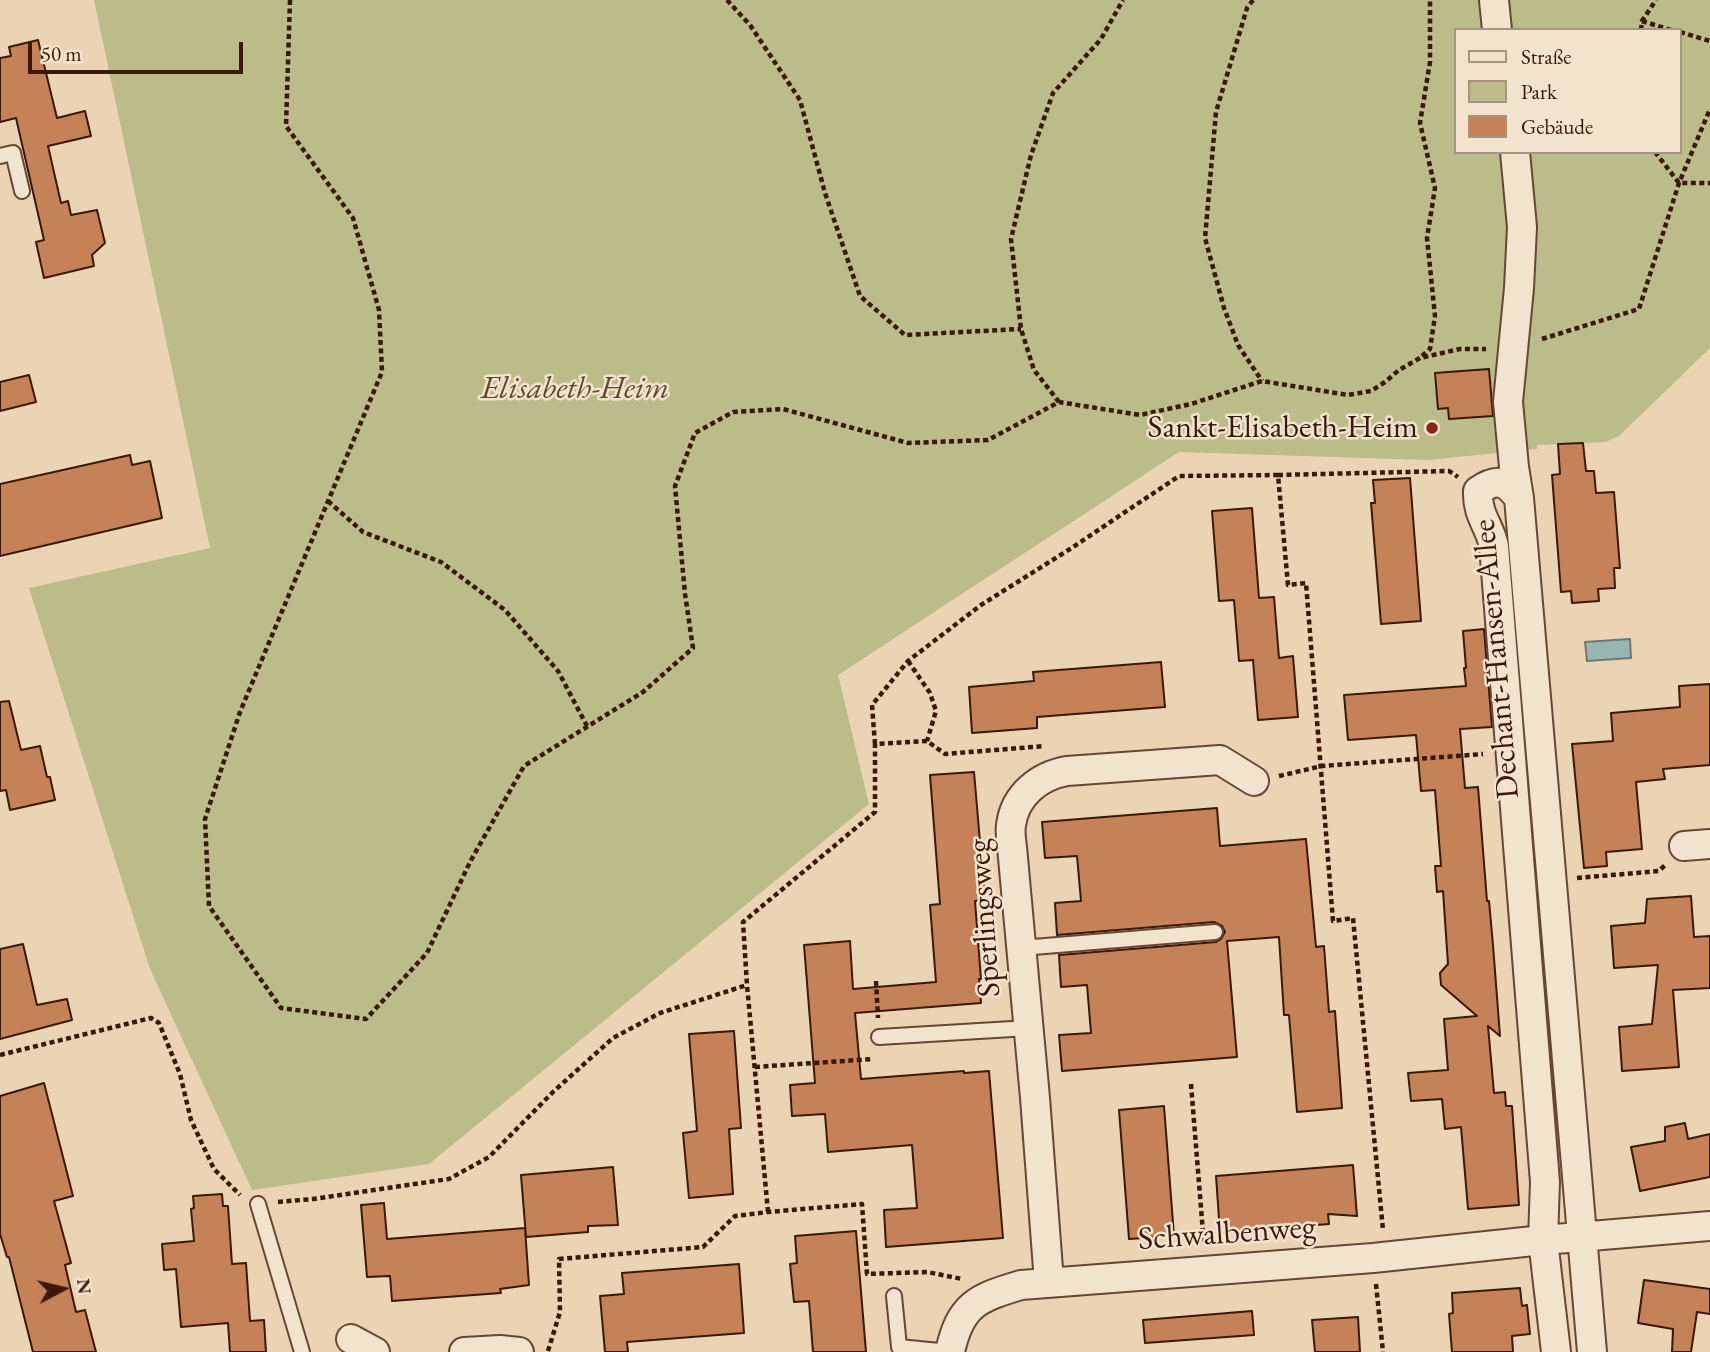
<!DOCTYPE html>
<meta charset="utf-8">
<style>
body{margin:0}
#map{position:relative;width:1710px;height:1352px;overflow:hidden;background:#ead4b4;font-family:"EB Garamond",serif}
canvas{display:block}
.legend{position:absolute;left:1454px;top:28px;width:228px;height:126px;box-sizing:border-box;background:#f1e3ce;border:2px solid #a89280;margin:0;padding:9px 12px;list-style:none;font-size:21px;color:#3a180a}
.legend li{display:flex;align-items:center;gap:14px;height:35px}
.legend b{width:35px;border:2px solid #a89280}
.north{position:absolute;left:28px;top:1254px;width:70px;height:70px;-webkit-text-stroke:5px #f1e3ce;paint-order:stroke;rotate:83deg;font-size:19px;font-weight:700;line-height:28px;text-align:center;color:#3a180a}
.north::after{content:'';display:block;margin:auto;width:24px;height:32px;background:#3a180a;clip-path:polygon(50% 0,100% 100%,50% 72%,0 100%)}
.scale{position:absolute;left:28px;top:42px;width:215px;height:32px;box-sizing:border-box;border:4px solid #3a180a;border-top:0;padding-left:9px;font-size:21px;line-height:24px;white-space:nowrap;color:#3a180a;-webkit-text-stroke:5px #f1e3ce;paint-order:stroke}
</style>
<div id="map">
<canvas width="1710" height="1352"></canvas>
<ul class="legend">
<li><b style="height:9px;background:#f1e3ce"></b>Straße</li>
<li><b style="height:19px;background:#bcbb8a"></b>Park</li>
<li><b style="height:19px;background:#c58157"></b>Gebäude</li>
</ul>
<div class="north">N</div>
<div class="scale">50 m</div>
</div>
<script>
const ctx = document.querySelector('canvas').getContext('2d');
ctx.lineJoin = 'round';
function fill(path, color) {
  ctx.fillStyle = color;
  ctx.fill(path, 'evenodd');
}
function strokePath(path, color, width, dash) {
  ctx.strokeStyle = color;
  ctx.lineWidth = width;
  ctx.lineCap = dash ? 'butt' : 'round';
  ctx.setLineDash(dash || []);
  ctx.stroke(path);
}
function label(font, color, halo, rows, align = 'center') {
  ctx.font = font + ' "EB Garamond",serif';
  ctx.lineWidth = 5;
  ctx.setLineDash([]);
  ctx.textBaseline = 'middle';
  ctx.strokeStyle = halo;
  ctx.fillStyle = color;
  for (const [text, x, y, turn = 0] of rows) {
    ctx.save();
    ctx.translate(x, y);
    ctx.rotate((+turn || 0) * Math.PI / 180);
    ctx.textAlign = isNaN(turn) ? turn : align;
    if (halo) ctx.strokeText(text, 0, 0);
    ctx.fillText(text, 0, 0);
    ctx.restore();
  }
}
fill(new Path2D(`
 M94,0H1710V348L1619,436L1606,442L1537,445V449L1428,460L1179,452L838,675L869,804L429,1164L252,1190L150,969L29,588L210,548ZM1456,30H1680V152H1456Z`), '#bcbb8a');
const water = new Path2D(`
 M1630,639L1631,658L1587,661L1585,642Z`);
fill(water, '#98b7b2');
strokePath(water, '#72776f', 2);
const building = new Path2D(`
 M38,40L57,118L85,111L91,136L48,146L61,203L68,201L71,215L97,210L105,243L92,255L94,266L44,278L36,242L44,240L16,118L0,122V58L11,56L9,47Z
 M1489,369L1493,416L1449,419L1448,408L1438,409L1435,373Z
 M29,375L36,402L0,411V382Z
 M1583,443L1586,471H1594L1596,493L1614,492L1620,568H1614L1615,588L1598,589L1599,601L1572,603L1571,591L1561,592L1552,475L1560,474L1558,444Z
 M130,455L132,465L150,461L162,518L0,556V484Z
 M1410,478L1421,621L1381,624L1371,503H1375L1373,480Z
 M1252,508L1259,598L1274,597L1279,658L1293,656L1298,717L1258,720L1253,660L1239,661L1234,600L1219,601L1212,511Z
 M1484,629L1492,727L1460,729L1465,788L1478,787L1487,901H1489L1493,945L1500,1036L1488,1026L1494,1093L1505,1092L1506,1106H1512L1519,1205L1468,1209L1461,1127L1445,1129L1442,1099L1411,1101L1408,1073L1448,1070L1444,1019L1477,1016L1441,985L1440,973L1448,964L1443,891L1437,892L1435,866H1441L1435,790L1421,791L1416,735L1348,740L1344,695L1466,686L1464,668H1466L1463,631Z
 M1161,662L1165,707L1037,717V728L972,733L969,687L1034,681L1033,672Z
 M1710,684V765L1663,769L1665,779L1636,782L1642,849L1606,852L1607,866L1584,868L1572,744L1613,741L1611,713L1680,707L1679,686Z
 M9,701L21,750L40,746L47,777H50L55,800L10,810L6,790L0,791V702Z
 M974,772L985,900L975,901L981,979H979L981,1003L855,1013L861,1079L964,1071V1073L989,1071L1003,1238L886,1247L884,1210L917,1208L912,1145L828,1152L825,1114L792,1116L790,1085L815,1083L804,945L850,941L853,989L936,982L930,905L940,904L930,775Z
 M1217,808L1220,846L1306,839L1316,947L1324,946L1329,1012L1335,1011L1342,1108L1297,1112L1289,1015H1284L1279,937L1227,941L1237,1057L1062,1071L1059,1035L1091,1033L1087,985L1061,987L1059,955L1216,942L1221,939L1225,932L1222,926L1214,922L1057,935L1055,903L1081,901L1077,856L1045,858L1042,822Z
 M1691,896L1694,937L1710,936V988L1673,990L1679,1067L1622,1071L1619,1027L1652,1024L1658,965L1614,968L1611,926L1645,923L1647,899Z
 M23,944L37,1005L67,999L72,1020L0,1039V949Z
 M734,1031L741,1128L729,1129L733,1194L689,1198L683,1133L697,1131L689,1034Z
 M44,1083L73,1196L54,1201L71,1263L65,1265L76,1312L85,1310L96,1352H33L9,1257H7L0,1234V1096Z
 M1164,1106L1174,1236L1129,1239L1119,1110Z
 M1685,1123L1688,1139L1710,1134V1177L1640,1191L1631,1147L1665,1141V1127Z
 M1353,1165L1357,1216L1328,1214L1329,1224L1220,1233L1216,1176Z
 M613,1167L618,1225L588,1226V1232L526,1237L521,1175Z
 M222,1194L223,1206H228L232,1264L246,1263L250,1321L264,1320L266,1352H230L228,1323L181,1327L176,1269L164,1270L162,1244L194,1241L191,1209L194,1208L193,1196Z
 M384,1203L387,1239L525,1228L529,1285L500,1289L501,1293L392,1301L390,1276L367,1277L361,1205Z
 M856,1231L866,1352H813L809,1301L794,1302L790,1264L797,1263L795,1236Z
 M739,1264L744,1333L627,1342L628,1352H605L600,1296L624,1294L622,1273Z
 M1644,1280L1710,1289V1314L1697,1312L1691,1352H1672L1673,1329L1638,1323Z
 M1520,1288L1522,1306L1527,1305L1530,1334L1512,1336L1513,1352H1452L1449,1314L1453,1313L1452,1293Z
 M1252,1311L1254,1335L1145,1343L1143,1320Z
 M1358,1317L1360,1352H1315L1312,1320Z`);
fill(building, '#c58157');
strokePath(building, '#3a180a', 2);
const service = new Path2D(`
 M0,156L13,153L22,191
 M1021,948L1215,932
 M879,1037L1029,1028
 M258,1204L302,1352
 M894,1296L899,1347L950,1352`);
const minor = new Path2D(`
 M1494,0L1497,30
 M1515,152L1522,227L1519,288L1508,402L1514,467L1519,498
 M1684,846L1710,844
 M1049,1282L1035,1098L1012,847C1011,840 1010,832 1011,825C1015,795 1039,776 1067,771L1220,760L1254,781
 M351,1339L375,1352
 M464,1352L500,1350L519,1352
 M950,1352C960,1305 977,1298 1021,1285L1373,1258L1543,1240L1710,1226
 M1556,1352L1543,1240L1545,1182L1494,546C1489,524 1477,516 1478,491C1496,478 1505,480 1519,498L1592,1352`);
strokePath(service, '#664734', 18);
strokePath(minor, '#664734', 32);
strokePath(new Path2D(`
 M290,0L286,126L353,218L379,310L382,372L240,712L205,819L209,906L281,1008L366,1019L427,953L470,862L524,766L643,692L693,648L685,594L675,486L695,433L733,412L783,409L908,443L988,440L1059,402L1140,415L1191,404L1262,381L1348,395L1371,391L1385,382L1399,370L1420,358L1460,349H1486
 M727,0L750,25L800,100L825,193L860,296L905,335L1021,329
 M1253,0L1247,8L1216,112L1205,238L1224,308L1238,345L1262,381
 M1642,21L1671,30
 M1641,30L1642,21L1656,0
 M1680,32L1710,41
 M1655,152L1679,183H1710
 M1542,339L1639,309L1679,183L1710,109
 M1422,356L1430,349L1435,316L1427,238L1435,188L1420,123L1430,62V0
 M1059,402L1034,370L1021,329L1011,239L1031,155L1053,93L1101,39L1123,0
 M1278,475L1449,471L1458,477
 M328,501L363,532L441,562L505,610L558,671L587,726
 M908,661L930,693L936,711L927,741
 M875,744L872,705L908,661L981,605L1070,549L1179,476L1278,475L1288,585L1306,583L1333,921L1353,918L1383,1230
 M1279,776L1322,766L1483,754
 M1577,878L1659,871L1666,864
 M876,981L878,1018
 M0,1055L151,1018L159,1023L180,1074L191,1120L214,1169L240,1195
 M755,1067L873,1059
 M1191,1084L1204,1245
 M278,1202L313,1199L449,1179L489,1157L554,1091L613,1038L660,1013L747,985
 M768,1212L747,985L743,922L875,812V744L927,741L945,754L1045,746
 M1376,1284L1383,1352
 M548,1351L560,1312L559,1259L703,1247L735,1216L768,1212L862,1204L867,1274L927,1272L962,1279`), '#3a180a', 4.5, [5, 3.5]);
strokePath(service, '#f1e3ce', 14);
strokePath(minor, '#f1e3ce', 28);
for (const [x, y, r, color] of [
 [1432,428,7,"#8f2418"]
]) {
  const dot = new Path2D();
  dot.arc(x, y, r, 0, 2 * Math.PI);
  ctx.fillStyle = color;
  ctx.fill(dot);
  strokePath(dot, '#f1e3ce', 2.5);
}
label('italic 32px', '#614930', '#f1e3ce', [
 ["Elisabeth-Heim",575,389]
]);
label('32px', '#3a180a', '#f1e3ce', [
 ["Sankt-Elisabeth-Heim",1418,428]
], 'right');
label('32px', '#3a180a', '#f1e3ce', [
 ["Dechant-Hansen-Allee",1497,659,-95],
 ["Sperlingsweg",985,918,-94],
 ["Schwalbenweg",1227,1234,-4]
]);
</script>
